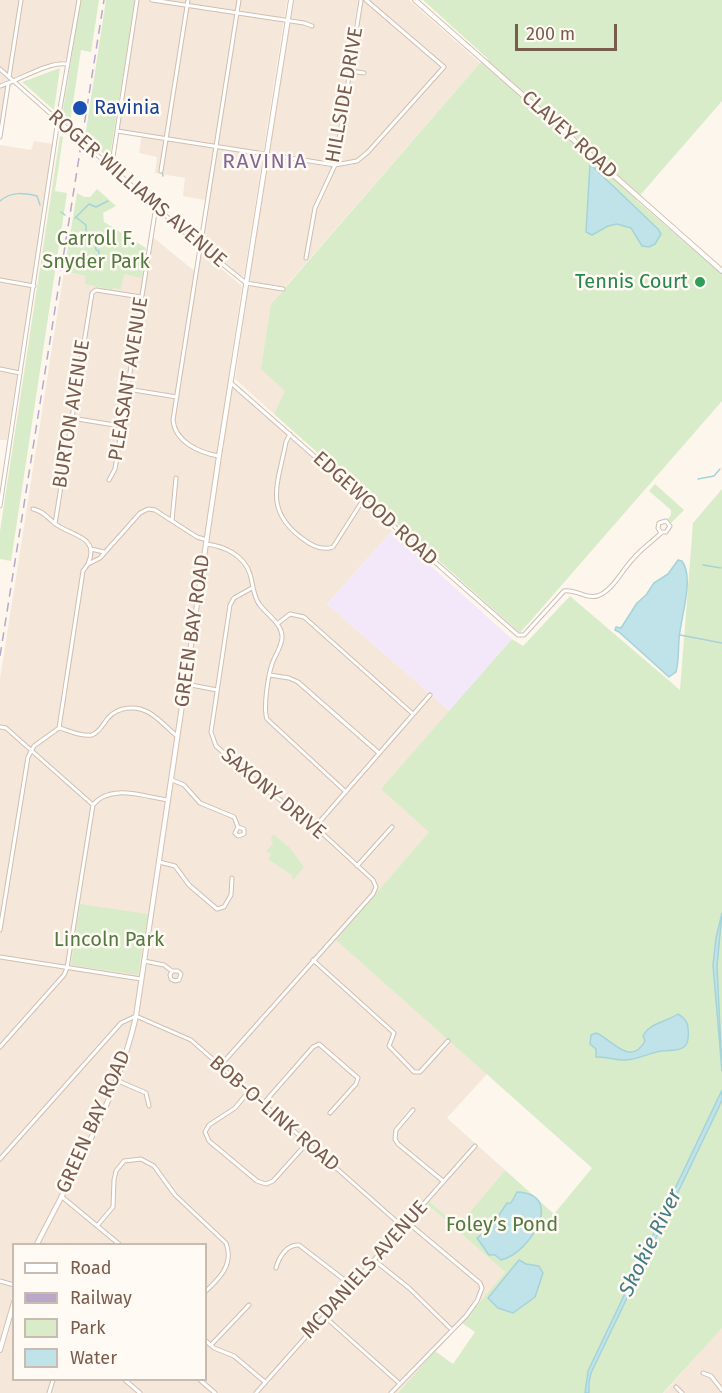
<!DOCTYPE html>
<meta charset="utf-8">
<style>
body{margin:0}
#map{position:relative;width:722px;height:1393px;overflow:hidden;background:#fdf6ec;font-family:"Fira Sans",sans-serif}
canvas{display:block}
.legend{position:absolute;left:12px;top:1243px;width:195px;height:138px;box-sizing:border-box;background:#fffaf3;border:2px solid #cabbb1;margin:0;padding:8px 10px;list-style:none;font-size:18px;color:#7a5c4d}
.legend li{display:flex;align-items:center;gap:12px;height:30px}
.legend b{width:30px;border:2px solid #cabbb1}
.scale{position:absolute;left:515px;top:24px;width:102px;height:27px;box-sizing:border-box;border:3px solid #7a5c4d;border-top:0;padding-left:8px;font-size:18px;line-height:21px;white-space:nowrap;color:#7a5c4d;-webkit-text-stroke:4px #fffaf3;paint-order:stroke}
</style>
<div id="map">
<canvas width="722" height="1393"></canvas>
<ul class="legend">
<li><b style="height:8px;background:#fff"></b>Road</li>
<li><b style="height:8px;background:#b9a8c9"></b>Railway</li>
<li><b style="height:16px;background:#d8ecc9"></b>Park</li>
<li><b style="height:16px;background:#bfe3e8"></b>Water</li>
</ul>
<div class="scale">200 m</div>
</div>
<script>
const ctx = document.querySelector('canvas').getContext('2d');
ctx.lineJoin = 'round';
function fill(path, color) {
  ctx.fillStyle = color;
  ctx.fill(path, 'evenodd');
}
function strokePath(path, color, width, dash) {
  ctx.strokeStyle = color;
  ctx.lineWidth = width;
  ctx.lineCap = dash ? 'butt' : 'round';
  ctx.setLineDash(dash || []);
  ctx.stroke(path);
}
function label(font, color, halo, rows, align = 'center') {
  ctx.font = font + ' "Fira Sans",sans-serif';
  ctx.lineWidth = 5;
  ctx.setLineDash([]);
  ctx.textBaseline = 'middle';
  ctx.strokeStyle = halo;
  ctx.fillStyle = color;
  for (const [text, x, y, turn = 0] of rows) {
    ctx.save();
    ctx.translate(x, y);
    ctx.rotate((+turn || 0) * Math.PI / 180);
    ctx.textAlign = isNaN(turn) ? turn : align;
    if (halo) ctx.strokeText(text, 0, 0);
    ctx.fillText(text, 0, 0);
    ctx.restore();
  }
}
fill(new Path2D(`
 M0,0H77L67,59L19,78L6,91L0,122Z
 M139,0H287L244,276L239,275L203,243L210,201L183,196L185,178L155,173L157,157L139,153L142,133L121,130L119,126Z
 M293,0H358L333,160L330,162L273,153L270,151Z
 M363,0H409L480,63L285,287L252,282L249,277L269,158L332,167H341L337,163Z
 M34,141L53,144L7,440H0V145L31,150Z
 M154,238L198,274L201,256L204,254L242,286L228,381L392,531L327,604L450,711L382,789L430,831L337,940L487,1074L447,1118L505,1170L458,1226L429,1201L427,1204L505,1272L463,1322L398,1393H0V679L64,271L85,276V284L124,274L146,278L152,239ZM14,1244H206V1380H14Z
 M252,285L282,291L271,304L286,391L274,414L235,379L248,288Z
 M722,1327V1393H664Z`), '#f5e8da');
fill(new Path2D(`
 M392,531L512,639L450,711L327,604Z`), '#f3e8fa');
fill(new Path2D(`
 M81,0H99L91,52L81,50L70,123L62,116Z
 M106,0H135L110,156L107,157L85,137Z
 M423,0H722V101L636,200L722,274V401L520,633L274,414L285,391L261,369L271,304L480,63L488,59Z
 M60,68L54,110L22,82Z
 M60,136L63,137L55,191L67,193L11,561L0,559V531Z
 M97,189L116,206L103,213L104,222L146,248L142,278L124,274L121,289L113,288L112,290L85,284V276L64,271L77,193L84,197H90Z
 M655,484L684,510L671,523L667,520L671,515V510L649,491Z
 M722,489V1328L663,1393H398L435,1351L453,1364L475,1332L462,1323L505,1272L427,1204L429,1201L458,1226L505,1170L554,1214L592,1168L336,940L429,832L381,789L512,639L523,646L570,596L680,690L693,523Z
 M273,834L290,848L304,867L293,880L292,875L268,859L272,854L266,851L273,844L271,840Z
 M80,904L148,914L138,975L71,965Z`), '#d8ecc9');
const water = new Path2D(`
 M590,164L658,229L661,234L655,244L649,247L642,246L631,228L617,224L608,226L592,235L586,232Z
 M678,560L682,561C695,579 680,618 679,640C678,651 679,661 676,672L669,677L619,632L615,630L616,627L621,628L637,603L646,595L654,583L668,574Z
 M722,913L717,966L722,1071L713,965L716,938Z
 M678,1014C683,1017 688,1021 688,1028C691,1054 677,1049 661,1051C649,1053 637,1060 624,1060C614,1060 606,1056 596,1057V1049L590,1044L591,1035L596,1033C611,1038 630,1068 645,1041L643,1036C649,1023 666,1022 678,1014Z
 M722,1090V1100L718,1109L591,1373L589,1382V1393H585L588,1371Z
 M517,1192C567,1194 529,1254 501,1260L495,1255H489L477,1238L491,1227L507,1203H511Z
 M519,1260L526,1264L539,1266L543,1273L535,1297L513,1313L498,1308L488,1298Z`);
fill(water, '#bfe3e8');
strokePath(water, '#a5d3da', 1.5);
strokePath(new Path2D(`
 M162,172L163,176
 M0,201C12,191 23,193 37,196L40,205
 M61,212L65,215
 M75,218L89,204L96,207L108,201
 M77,218L86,225V231L94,238L96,250L99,251L98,261
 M698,479L714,476L720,469
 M703,565L721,568
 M680,635L722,643`), '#a5d3da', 1.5);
const minor = new Path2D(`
 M152,0L304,23L312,26
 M350,71L364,73
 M9,77L21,0
 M0,86C18,81 49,61 67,64
 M58,120L79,0
 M117,131L335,165L357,161L368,152L444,67L366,0
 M0,137L8,85
 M109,164L113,157L137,0
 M161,171L188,0
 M306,258L315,208L335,165L361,0
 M0,280L34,286
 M246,283L283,289
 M0,369L20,373
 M231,383L518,635H524L564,591C576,589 585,599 597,596C612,592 622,570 633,559C641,549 652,542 661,533L658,528L659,523L666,521L670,526L666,532H661
 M127,389L177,397
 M71,418L121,426
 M290,434L286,442C278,484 263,510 303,539C312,546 322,551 333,547L363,500
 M219,456C200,453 175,442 173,420L239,0
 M109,480L115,469L156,206
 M33,509C44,511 48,519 57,525C73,536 100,537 88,564
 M172,521L176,478
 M55,524L92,293L96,290L141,297
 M206,544C224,546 244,555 250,574C253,584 253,595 259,604C267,615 283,624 282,638C281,648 275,655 272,664C268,676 263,708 267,719L346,792
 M91,549L104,552
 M277,624L290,614L304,617L413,714
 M270,675L289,678L298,682L379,753
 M186,684L217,690
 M1,727L6,728L93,805
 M60,728C69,731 82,737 92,735C100,732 103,724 108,718C118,707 135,705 148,712C159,718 168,729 177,736
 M172,780L184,785L200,803L234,817L238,827L244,829V834L238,836L235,833L238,827
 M315,827L430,695
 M159,862L175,866L189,885L217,909L224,907L231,895L232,878
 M357,866L392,827
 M0,930L28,757L34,746L59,728L83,571L88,564L100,558L140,513L148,509L155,510L197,537L207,540
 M313,960L394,1033L389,1046L414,1072H420L448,1041
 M144,961L164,965L172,971H178L181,974L179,980L175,981L171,979L170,975L172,971
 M136,1016L191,1040L403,1227
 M0,1047L64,975L67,968L93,805C110,783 145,797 168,800
 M220,1066L373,894L376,887L373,880L309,821L264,788L216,746L211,732L230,605L234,598L252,588
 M116,1080L146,1093L149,1106
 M249,1091L235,1108L209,1125L205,1132L209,1141L257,1181L266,1184L273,1181L307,1143
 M263,1104L313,1047L319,1044L358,1078L356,1084L330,1113
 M413,1110L396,1130L395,1139L398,1144L443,1181
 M61,1196L119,1244
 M97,1226L113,1207L114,1180L116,1171L124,1161L141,1159L154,1166L175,1195L226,1243C234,1264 220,1278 206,1291
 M374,1260L409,1288L450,1328
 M276,1268C279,1257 287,1244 299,1245L351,1285
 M0,1281L14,1285
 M324,1316L399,1383
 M206,1341L214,1348L234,1356L265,1382
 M211,1345L249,1305
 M703,1373L711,1376L722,1390
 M125,1380L140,1393
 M200,1380L215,1393
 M676,1387L682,1393
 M49,1393L53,1380
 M256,1393L475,1146
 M391,1393L466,1316L477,1301L482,1288L480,1283L407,1222`);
const tertiary = new Path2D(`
 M0,69L200,246L246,283
 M0,506L58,120
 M0,957L141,979
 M0,1159L121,1023L136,1016`);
const secondary = new Path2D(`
 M415,0L722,271
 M37,1244C74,1171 118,1097 136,1016L219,456L291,0
 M0,1350L14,1302`);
strokePath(minor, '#d1beb0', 5);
strokePath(tertiary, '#d1beb0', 5);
strokePath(secondary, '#d6c0b0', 6);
strokePath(minor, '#fff', 3);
strokePath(tertiary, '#fff', 3);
strokePath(secondary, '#fff', 4);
strokePath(new Path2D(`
 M0,656L104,0`), '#b9a8c9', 1.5, [9, 6]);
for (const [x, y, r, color] of [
 [80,108,8,"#1a4fb4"],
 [700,282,6,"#2e9e5b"]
]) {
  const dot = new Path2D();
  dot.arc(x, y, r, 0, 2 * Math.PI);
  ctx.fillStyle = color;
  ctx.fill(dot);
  strokePath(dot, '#fffaf3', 2);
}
label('20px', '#7a5c4d', '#fffaf3', [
 ["HILLSIDE DRIVE",345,95,-80],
 ["CLAVEY ROAD",569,135,42],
 ["ROGER WILLIAMS AVENUE",137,189,41],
 ["PLEASANT AVENUE",129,379,-81],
 ["BURTON AVENUE",72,414,-81],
 ["EDGEWOOD ROAD",375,509,42],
 ["GREEN BAY ROAD",193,631,-82],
 ["SAXONY DRIVE",273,794,40],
 ["BOB-O-LINK ROAD",274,1114,41],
 ["GREEN BAY ROAD",94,1122,-66],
 ["MCDANIELS AVENUE",365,1270,-48]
]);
label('20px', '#164399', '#fffaf3', [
 ["Ravinia",94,108]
], 'left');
label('20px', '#537a41', '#fffaf3', [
 ["Carroll F.",96,239],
 ["Snyder Park",96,262],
 ["Lincoln Park",109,940],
 ["Foley’s Pond",502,1225]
]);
label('20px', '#27864d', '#fffaf3', [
 ["Tennis Court",688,282]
], 'right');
ctx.letterSpacing = '1.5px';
label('21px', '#846695', '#fffaf3', [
 ["RAVINIA",265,162]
]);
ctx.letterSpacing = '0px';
label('italic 21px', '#437c86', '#fffaf3', [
 ["Skokie River",651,1243,-64]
]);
</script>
